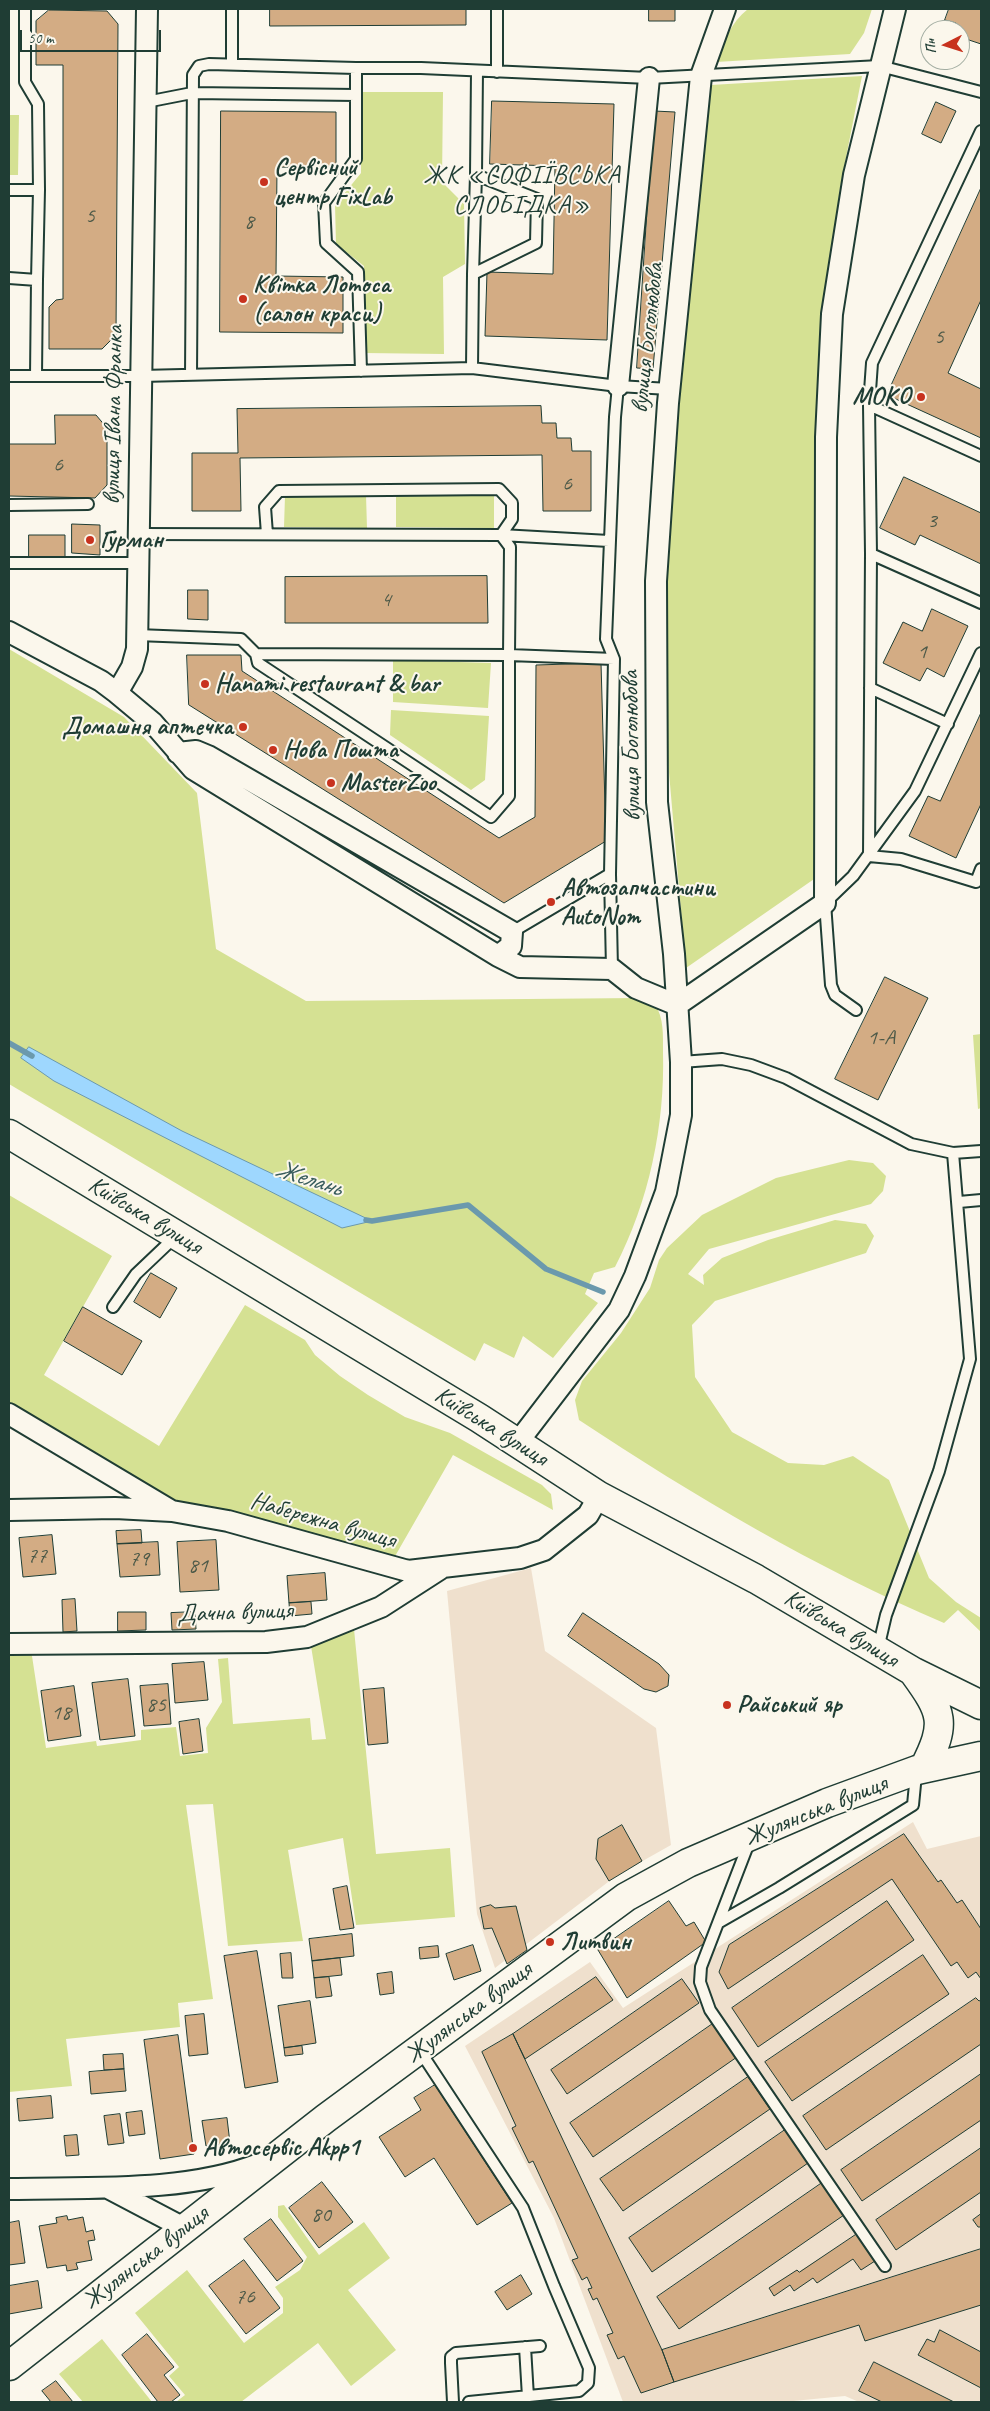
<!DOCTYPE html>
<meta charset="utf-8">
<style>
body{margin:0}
#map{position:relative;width:990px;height:2411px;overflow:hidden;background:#fbf7ec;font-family:Caveat,sans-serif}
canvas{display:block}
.frame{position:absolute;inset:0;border:10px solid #1f3d34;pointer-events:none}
.north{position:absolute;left:920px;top:20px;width:50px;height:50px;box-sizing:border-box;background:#fbf7ec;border:1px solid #a3ada2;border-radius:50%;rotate:265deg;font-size:14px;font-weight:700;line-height:20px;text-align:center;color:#1f3d34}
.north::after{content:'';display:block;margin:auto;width:18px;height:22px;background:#c8321e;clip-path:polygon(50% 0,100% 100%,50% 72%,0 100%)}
.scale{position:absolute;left:20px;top:30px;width:141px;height:22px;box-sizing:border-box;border:2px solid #1f3d34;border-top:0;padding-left:6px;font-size:15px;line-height:18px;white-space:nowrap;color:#1f3d34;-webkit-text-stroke:4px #fbf7ec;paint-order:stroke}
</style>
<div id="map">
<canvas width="990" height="2411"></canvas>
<div class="frame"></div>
<div class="north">Пн</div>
<div class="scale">50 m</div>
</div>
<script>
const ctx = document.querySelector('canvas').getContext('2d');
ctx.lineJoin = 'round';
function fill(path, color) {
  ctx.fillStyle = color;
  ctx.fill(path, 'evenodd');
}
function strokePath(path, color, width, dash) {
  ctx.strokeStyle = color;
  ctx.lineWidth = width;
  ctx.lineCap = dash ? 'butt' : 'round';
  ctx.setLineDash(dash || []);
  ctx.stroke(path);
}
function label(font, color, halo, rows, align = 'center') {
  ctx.font = font + ' Caveat,sans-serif';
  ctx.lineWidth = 4;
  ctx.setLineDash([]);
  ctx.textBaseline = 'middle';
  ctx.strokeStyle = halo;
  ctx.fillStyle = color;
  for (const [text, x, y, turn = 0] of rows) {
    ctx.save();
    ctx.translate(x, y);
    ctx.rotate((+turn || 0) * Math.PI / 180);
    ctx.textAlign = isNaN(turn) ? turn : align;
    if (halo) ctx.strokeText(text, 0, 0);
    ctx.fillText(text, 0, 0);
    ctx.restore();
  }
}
fill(new Path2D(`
 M531,1568L545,1651L656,1728L671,1845L616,1876L495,1968L477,1914L447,1591Z
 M913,1822L927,1849L981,1836V2402H859L845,2396L783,2402H623L554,2218L465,2046L590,1962L623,2008Z`), '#efe0cd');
fill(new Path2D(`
 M748,9H872L864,33L850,54L716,62C723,43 731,22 748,9Z
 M862,76L840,188L824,311L817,877L686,968L668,761L667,580L683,354L711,85Z
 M361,92H443L442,182L464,204L465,264L443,277L444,354L365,353L364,266L336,244L335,205L361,173Z
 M9,115H19L18,175H9Z
 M396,494L494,495V528L396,527Z
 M366,495L367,528L284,527L285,496Z
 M9,649L124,717L197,793L216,949L306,1001L638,998L655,1004C664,1019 663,1034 663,1052C665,1125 649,1202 615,1267L594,1273L585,1294L598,1303L553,1358L523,1336L514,1358L484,1343L475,1361L9,1084Z
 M393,660L491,663L488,708L393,702Z
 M391,710L489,716L485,780L471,790L390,735Z
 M981,1034V1108L978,1109L973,1035Z
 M849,1160L873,1163L886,1176L883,1191L871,1204L709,1249L688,1274L704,1285L703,1275L722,1258L768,1240L835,1220L866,1224L874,1236L866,1253L715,1301L692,1325L695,1377L732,1432L788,1463L824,1465L853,1456L889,1480L929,1578L956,1602L981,1618V1632L958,1610L944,1623C816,1568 695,1497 579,1420L575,1400L582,1381L621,1333L650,1288L659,1260L667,1248L702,1215L776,1178Z
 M9,1195L112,1256L44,1375L159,1446L245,1305L305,1340L315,1355L340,1376L368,1395L405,1417L450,1433L542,1485L551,1494L553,1510L453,1455L394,1558L233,1512L173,1500L9,1403Z
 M354,1629L376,1854L450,1848L455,1917L356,1925L343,1838L288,1850L303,1941L228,1946L213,1804L186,1805L213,1999L178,2003L180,2027L66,2039L72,2086L9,2092V1652L29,1651L32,1656L46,1748L96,1741L97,1746L141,1740V1730L176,1727L180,1756L208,1753L206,1728L222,1702L218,1659L228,1658L233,1724L310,1718L312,1740L326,1739L311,1646Z
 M284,2205L319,2255L364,2222L390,2258L348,2290L396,2350L351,2386L318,2343L241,2402H176L185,2395L169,2376L179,2367L135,2313L187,2270L244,2343L283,2313V2298L275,2287L300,2270L307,2257L278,2217V2206Z
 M102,2339L152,2402H83L59,2374Z`), '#d5e193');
const water = new Path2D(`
 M29,1047L182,1131L372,1221L342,1228L54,1081L21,1058Z`);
fill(water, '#9ed7fe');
strokePath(water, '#6b99ad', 1);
strokePath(new Path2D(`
 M9,1043L32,1056
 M366,1220L372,1221L468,1205L546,1269L603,1292`), '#6b99ad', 5.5);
const building = new Path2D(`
 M270,9H466V25L270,26Z
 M649,9H675V21H649Z
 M949,9H981V44L960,37V30H954L956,23L945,20Z
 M49,10L107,11L118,24L116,335L102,349H49V307L56,300L63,299V65H36V21Z
 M492,101L614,104L607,340L485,336L487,272L553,274L555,166L490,164Z
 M936,102L956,111L941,143L922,134Z
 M221,111L336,112V168L277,167L276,276L343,277V333L220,332Z
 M654,111L675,112L653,369L637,368Z
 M981,188V300L948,373L981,389V438L887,395Z
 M541,406L542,423H556L557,438H571L572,451H591V511H543L542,455L240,458L241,511H192V453H238L237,409Z
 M55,415H96L107,428V485L95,498L9,496V444H55Z
 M904,477L981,513V564L920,535L915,545L880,528Z
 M72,524L100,525V555L72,553Z
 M29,535H65V558L29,559Z
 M487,576L488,623H285V577Z
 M188,590H208V620L188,619Z
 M932,609L968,626L944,677L927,668L920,681L883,663L903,622L922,631Z
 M187,655H241L242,671L499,838L535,817L536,665L601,663L606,841L504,903L189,705Z
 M981,713V804L956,858L909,836L928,796L940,801Z
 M885,977L928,998L878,1100L835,1079Z
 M151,1273L177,1288L160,1318L134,1302Z
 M83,1307L142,1341L122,1375L64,1341Z
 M141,1530L142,1543L117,1544L116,1531Z
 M52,1535L56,1574L23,1577L19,1538Z
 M216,1540L219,1590L180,1592L177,1542Z
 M158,1542L160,1575L120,1577L117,1544Z
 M325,1573L327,1600L289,1603L287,1576Z
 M75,1599L77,1631L63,1632L62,1600Z
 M311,1602L312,1614L290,1616L289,1603Z
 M118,1612H146V1630L118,1631Z
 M195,1612L196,1629L172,1630L171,1613Z
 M583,1613L659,1664L669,1675L668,1686L656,1692L644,1689L568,1636Z
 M204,1662L208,1700L175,1703L172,1664Z
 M128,1679L135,1736L100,1740L92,1683Z
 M168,1684L171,1724L144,1726L140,1686Z
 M74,1686L81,1736L48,1741L41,1691Z
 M384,1688L388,1743L368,1745L363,1690Z
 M199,1719L203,1751L183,1754L179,1722Z
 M622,1825L642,1861L609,1881L596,1859L598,1839Z
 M904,1834L938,1882L941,1880L957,1903L962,1900L981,1929V1979L976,1972L968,1978L957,1962L951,1966L892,1879L728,1989L719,1972L729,1945Z
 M347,1886L354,1928L340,1930L333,1889Z
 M669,1901L686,1926L694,1922L706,1942L627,1998L598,1950Z
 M887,1901L914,1940L758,2047L732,2008Z
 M491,1905L495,1908L516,1906L527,1950L507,1964L492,1928L484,1929L480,1908Z
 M352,1934L354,1956L312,1961L309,1939Z
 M473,1945L481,1971L454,1980L446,1954Z
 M438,1946L439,1957L420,1959L419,1948Z
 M257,1951L278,2082L245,2088L224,1956Z
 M291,1953L293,1978H282L280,1954Z
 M923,1955L949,1994L792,2101L765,2062Z
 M340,1958L342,1975L314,1978L312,1961Z
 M392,1972L394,1993L380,1995L377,1974Z
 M329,1977L332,1996L316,1998L314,1978Z
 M596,1977L613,2000L525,2059L513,2034Z
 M682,1979L699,2003L567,2094L551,2070Z
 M976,1998L979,2001L981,2000V2044L826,2150L803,2116Z
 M310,2001L316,2043L284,2048L278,2006Z
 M204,2014L208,2054L189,2056L185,2016Z
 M714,2023L737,2057L593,2157L570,2123Z
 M513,2034L662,2350L674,2382L641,2393L624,2356L618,2359L607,2335L613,2333L597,2298L593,2300L588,2289L592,2288L587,2277L582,2280L572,2260L578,2258L533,2161L529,2163L512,2128L516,2126L482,2052Z
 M178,2035L194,2154L160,2159L144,2040Z
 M302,2046L303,2054L285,2056L284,2048Z
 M123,2054L124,2069L104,2070L103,2055Z
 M124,2069L126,2091L91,2094L89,2072Z
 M981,2074V2120L862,2201L841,2170Z
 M748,2077L770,2109L623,2211L600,2179Z
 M435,2085L512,2203L477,2225L434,2158L405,2177L379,2137L421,2110L414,2098Z
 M51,2096L53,2118L19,2121L17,2099Z
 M142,2111L145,2134L129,2136L126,2113Z
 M120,2114L124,2143L108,2145L104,2116Z
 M227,2118L230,2143L206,2146L202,2121Z
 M785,2130L808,2163L652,2272L629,2238Z
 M77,2135L79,2155L66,2156L64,2136Z
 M981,2148V2192L896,2250L876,2220Z
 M322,2182L353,2222L319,2248L289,2208Z
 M822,2183L844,2215L679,2329L657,2297Z
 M981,2214V2227H978L973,2220Z
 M67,2216L68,2220L83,2217L86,2232L93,2230L95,2240L88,2241L92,2260L76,2263L78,2269L67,2271L66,2265L47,2268L39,2226L57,2223L56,2218Z
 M271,2219L303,2261L277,2281L244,2239Z
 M19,2221L25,2263L9,2265V2223Z
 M857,2234L875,2261L861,2270L853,2259L817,2283L813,2278L794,2291L790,2285L774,2296L769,2288L797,2270L799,2272Z
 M981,2249V2305L865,2341L859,2325L674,2382L662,2350Z
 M244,2260L280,2308L246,2334L209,2286Z
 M521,2275L532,2294L507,2310L495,2292Z
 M38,2281L42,2308L9,2314V2286Z
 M940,2330L981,2352V2388L918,2355L927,2339L934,2342Z
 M147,2334L174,2367L164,2375L180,2395L171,2402H158L122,2355Z
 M874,2362L954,2402H882L859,2391Z
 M56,2381L73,2402H51L42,2391Z`);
fill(building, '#d3ac84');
strokePath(building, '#1f3d34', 1);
const lane = new Path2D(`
 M232,64V9
 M497,72V9
 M146,102L192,93L356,95
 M9,190H39L38,104L25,82V9
 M473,274L476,175
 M9,278L37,280L39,190
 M472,368L473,274L536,243L537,199L476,175L477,71
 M361,371L358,272L326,243L324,203L356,159V68H421L649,78L880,66L981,92
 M191,375L193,75L199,66L209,64L356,68
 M9,376H141L472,368L618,386L669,389
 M36,376L37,280
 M869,405L981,456
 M9,505L88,504
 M139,534L501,535L609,541
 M267,534L265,507L279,491L499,489L512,503V519L501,535
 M501,535L510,547L509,655L614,659
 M871,554L981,603
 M9,563H138
 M137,635L241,639L256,654L258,663L491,817L509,796V655L256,654
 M870,688L948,724
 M869,856L871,554L869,405L872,363L981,131
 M869,856L901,859L976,882L981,869
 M610,874L612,969
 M512,932L610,874L614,659L606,639L615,417L618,386
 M856,1010L835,995L831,985L825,903L853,876L915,791L981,653
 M681,1062L722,1059L751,1065L786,1078L911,1144L953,1153L970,1359L939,1471L886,1615L878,1649
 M953,1153L981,1151
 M959,1202L981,1200
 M113,1307L136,1274L176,1236
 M750,1840L701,1967L700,1982L710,2010L885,2266
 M718,1923L779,1888L913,1805L916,1774
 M420,2051L523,2208L554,2286L589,2368L588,2383L579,2391L469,2402
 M525,2347L528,2397
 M453,2402L451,2363V2357L456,2353L540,2346`);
const street = new Path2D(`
 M618,386L649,78
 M9,632L101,681L117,693L153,723L193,769L498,956L520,967L612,969L636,988L677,1005
 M117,693L132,667L137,649L147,9
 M178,753L196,751L208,756L512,932L511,946L498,956
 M677,1005L825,903L826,437L832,314L854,175L895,9
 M9,1414L170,1510
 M518,1442L619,1310L635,1276L666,1192L681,1115V1062L674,954L657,802L656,581L668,403L701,76L725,9
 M9,1510L115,1508L172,1511L228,1521L408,1571L520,1558L544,1550L588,1515L599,1496
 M9,1644L266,1642L307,1637L381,1607L440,1569
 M108,2188L184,2228
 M9,2189C87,2187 186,2193 259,2164`);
const secondary = new Path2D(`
 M9,1134L479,1418L599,1496L756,1579L914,1672L981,1705
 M914,1673C943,1713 947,1723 924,1768
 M9,2366L326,2118L626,1897L688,1863L827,1803L917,1770L981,1756`);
strokePath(lane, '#1f3d34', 14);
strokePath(street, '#1f3d34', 24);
strokePath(secondary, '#1f3d34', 31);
strokePath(lane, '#fbf7ec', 10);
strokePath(street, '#fbf7ec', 20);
strokePath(secondary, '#fbf7ec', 28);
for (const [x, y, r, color] of [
 [264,182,5,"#c8321e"],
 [243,299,5,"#c8321e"],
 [921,397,5,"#c8321e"],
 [90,540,5,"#c8321e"],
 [205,684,5,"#c8321e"],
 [243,727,5,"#c8321e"],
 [273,750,5,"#c8321e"],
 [331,783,5,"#c8321e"],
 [551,902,5,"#c8321e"],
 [727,1705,5,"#c8321e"],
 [550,1942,5,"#c8321e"],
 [193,2148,5,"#c8321e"]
]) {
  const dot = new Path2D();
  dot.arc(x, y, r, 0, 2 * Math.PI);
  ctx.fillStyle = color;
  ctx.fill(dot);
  strokePath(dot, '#fbf7ec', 2);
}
label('22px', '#4c5948', null, [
 ["5",90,216],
 ["8",249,222],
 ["5",939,337],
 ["6",58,465],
 ["6",567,484],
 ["3",932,521],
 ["4",386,600],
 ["1",922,652],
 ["1-А",881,1038],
 ["77",37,1556],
 ["79",139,1559],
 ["81",198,1566],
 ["85",156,1705],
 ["18",61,1713],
 ["80",321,2215],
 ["76",245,2297]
]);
label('bold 25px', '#1f3d34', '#fbf7ec', [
 ["Сервiсний",274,168],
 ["центр FixLab",274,197],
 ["Квітка Лотоса",253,285],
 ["(салон краси)",253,314],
 ["МОКО",911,397,"right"],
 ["Гурман",100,540],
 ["Hanami restaurant & bar",215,684],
 ["Домашня аптечка",233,727,"right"],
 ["Нова Пошта",283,750],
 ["MasterZoo",341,783],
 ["Автозапчастини",561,888],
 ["AutoNom",561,917],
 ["Райський яр",737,1705],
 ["Литвин",560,1942],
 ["Автосервіс Akpp1",203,2148]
], 'left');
label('25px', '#1f3d34', '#fbf7ec', [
 ["вулиця Боголюбова",648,338,-84],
 ["вулиця Івана Франка",114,415,-89],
 ["вулиця Боголюбова",632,746,-91],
 ["Київська вулиця",145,1216,31],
 ["Київська вулиця",491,1427,32],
 ["Набережна вулиця",323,1521,16],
 ["Дачна вулиця",235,1613,-2],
 ["Київська вулиця",841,1629,31],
 ["Жулянська вулиця",816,1811,-22],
 ["Жулянська вулиця",469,2013,-37],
 ["Жулянська вулиця",146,2258,-38]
]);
ctx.letterSpacing = '1px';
label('26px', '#1f3d34', '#fbf7ec', [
 ["ЖК «СОФІЇВСЬКА",522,176],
 ["СЛОБІДКА»",522,206]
]);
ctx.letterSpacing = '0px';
label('italic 26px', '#385c5c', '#fbf7ec', [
 ["Желань",308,1179,18]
]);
</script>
